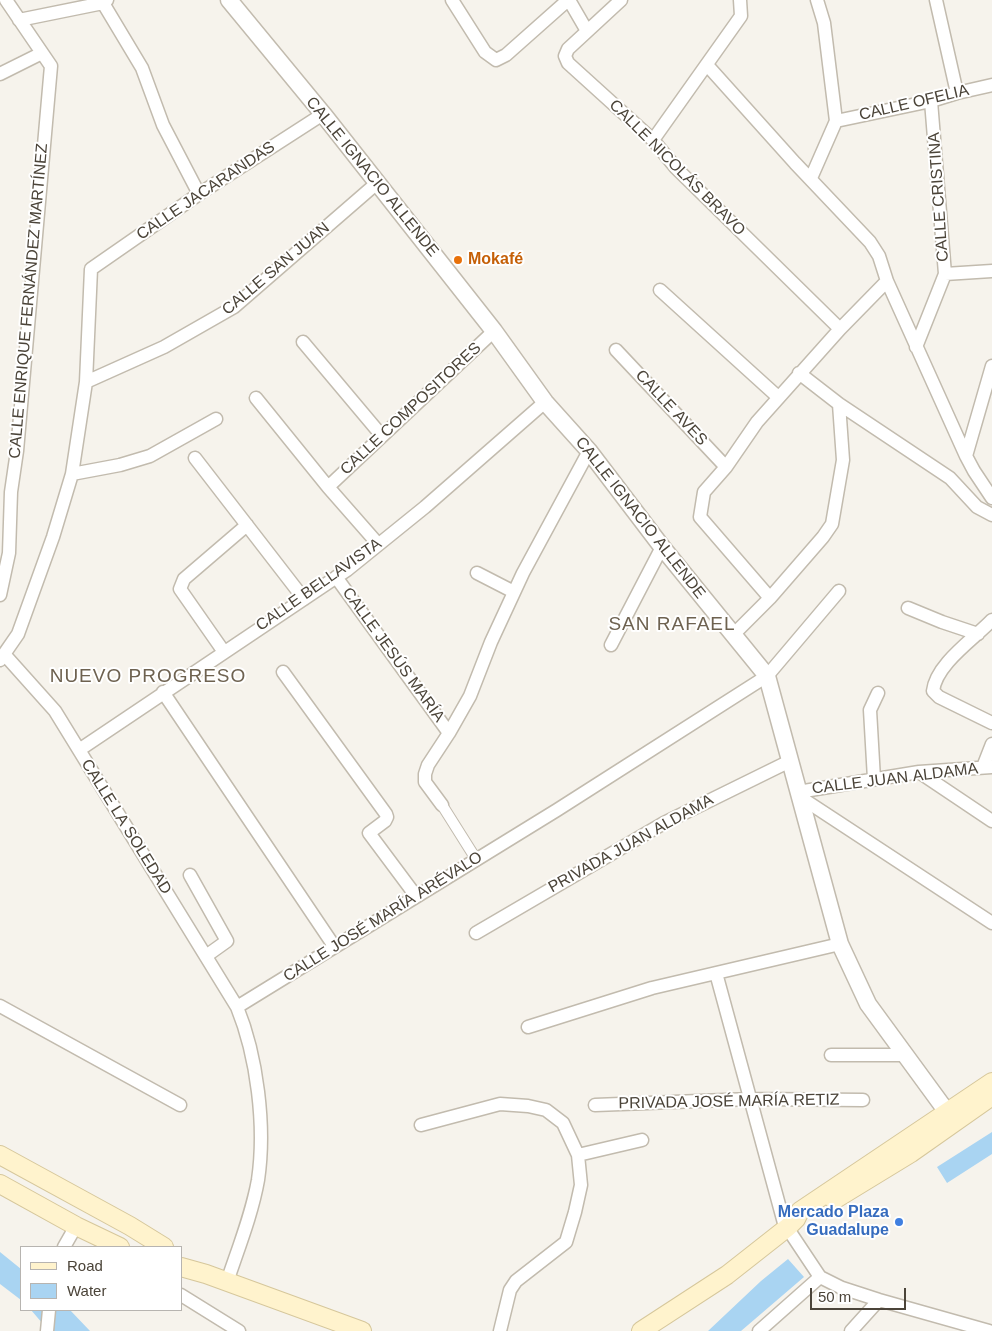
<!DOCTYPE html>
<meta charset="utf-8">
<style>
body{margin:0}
#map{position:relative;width:992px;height:1331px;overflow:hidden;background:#f6f3ec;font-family:Helvetica,sans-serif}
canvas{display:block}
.legend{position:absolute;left:20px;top:1246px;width:162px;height:65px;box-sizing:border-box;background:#fff;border:1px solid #b7b4b0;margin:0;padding:6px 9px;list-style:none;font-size:15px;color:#4b4439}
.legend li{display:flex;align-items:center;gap:10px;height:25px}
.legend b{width:25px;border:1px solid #b7b4b0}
.scale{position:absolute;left:810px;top:1288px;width:96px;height:22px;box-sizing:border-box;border:2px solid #4b4439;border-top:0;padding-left:6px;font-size:15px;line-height:18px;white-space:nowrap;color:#4b4439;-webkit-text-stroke:4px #fff;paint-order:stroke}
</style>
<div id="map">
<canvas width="992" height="1331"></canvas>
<ul class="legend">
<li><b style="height:6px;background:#fff3cd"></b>Road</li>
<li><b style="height:14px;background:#a9d4f2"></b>Water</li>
</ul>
<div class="scale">50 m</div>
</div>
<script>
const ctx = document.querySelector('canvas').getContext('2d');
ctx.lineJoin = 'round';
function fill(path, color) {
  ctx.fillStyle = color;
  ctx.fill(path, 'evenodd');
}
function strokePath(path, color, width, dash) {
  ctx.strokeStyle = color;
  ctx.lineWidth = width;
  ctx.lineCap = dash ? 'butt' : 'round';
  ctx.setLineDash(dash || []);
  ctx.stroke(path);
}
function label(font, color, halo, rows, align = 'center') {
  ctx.font = font + ' Helvetica,sans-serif';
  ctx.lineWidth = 4;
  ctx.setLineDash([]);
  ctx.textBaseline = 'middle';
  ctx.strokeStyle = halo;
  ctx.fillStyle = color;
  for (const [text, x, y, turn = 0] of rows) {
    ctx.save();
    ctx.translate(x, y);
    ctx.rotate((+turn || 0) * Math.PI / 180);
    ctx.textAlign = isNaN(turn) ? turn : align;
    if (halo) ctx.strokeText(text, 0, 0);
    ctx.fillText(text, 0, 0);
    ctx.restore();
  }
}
fill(new Path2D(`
 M992,1132V1154L947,1183L937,1167Z
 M0,1252L21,1269V1300L0,1284Z
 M788,1259L804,1277L741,1331H708L761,1281Z
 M31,1310H70L90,1331H49Z`), '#a9d4f2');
const pedestrian = new Path2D(`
 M442,805L476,859`);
const minor = new Path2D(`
 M452,0L485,52L496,60L506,55L568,0
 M569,0L587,31
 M621,0L568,49L565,56L568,63L653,140L676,168L840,329
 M936,0L957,93
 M103,3L142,68L163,125L199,194
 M19,20L103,3L107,0
 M707,65L795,163L870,242L879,256L887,281L966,456L974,471L992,498
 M0,74L42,53
 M836,121L931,101L957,93L992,85
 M653,140L741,16L740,0
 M811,178L836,121L824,23L817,0
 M945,274L992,271
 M660,290L778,397
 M303,342L382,436
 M916,347L945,274L931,101
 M616,350L726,467
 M799,373L839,404L950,478L977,507L992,515
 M86,382L164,347L234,307L377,183
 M256,398L328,487L378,544
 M966,456L992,366
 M195,458L304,599
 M72,474L120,465L150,456L216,419
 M328,487L494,331
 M477,573L514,592
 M336,577L449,733
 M0,595L9,553L11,492L17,451L51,66L6,0
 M770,598L700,517L704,492L726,467L757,422L840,329L887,281
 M908,608L942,622L978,634
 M992,620C974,639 936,664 933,691L939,697L992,723
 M733,635L770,598L823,537L832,524L843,460L839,404
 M611,645L662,547
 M224,652L180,589L184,579L247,525
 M4,654L55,711L237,1007C257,1056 266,1126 258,1180C252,1214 238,1249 227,1282
 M0,660L18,634L53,537L72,474L86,382L91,269L199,194L323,114
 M283,672L386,814L387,817L385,821L369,833L416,896
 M163,692L334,946
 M79,750L347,570L425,507L545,402
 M983,767L992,744
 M919,772L992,821
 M874,779L870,710L878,693
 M798,792L919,772L992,767
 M800,797L992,923
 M442,805L425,782V774L428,765L449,733L470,696L491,642L523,573L589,451
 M190,875L227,941L206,956
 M476,933L664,823L790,761
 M716,973L784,1223L820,1277L842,1288L879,1300L989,1331
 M0,1006L180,1105
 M237,1007L557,810L767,676L839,591
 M528,1027L652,988L840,944
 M831,1055H906
 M595,1105L751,1099L863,1100
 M421,1125L500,1104L528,1106L546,1110L563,1123L578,1155L581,1185L575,1212L566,1242L516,1281L510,1290L500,1331
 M578,1155L642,1140
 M64,1247L76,1226
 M181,1295L239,1331
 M47,1331L49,1310
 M759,1331L820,1277
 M851,1331L879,1300`);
const tertiary = new Path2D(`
 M229,0L323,114L494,331L545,402L589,451L662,547L767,676L840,944L868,1004L947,1112L956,1121`);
const secondary = new Path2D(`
 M0,1155L130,1226L164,1247
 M0,1184L76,1226L120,1247
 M834,1200L911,1153L992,1096
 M181,1267L206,1274L362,1331
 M641,1331L727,1275L788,1227L796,1219L800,1211L992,1082`);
strokePath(pedestrian, '#c2bbae', 12);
strokePath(minor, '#c2bbae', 15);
strokePath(tertiary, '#c2bbae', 19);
strokePath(secondary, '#d6c79b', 20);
strokePath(pedestrian, '#fff', 10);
strokePath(minor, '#fff', 12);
strokePath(tertiary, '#fff', 16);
strokePath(secondary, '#fff3cd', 18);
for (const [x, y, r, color] of [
 [458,260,5,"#e8710a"],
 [899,1222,5,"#3f7fe0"]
]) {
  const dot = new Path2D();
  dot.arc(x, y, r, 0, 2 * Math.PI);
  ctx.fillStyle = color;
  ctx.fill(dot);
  strokePath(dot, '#fff', 2);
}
label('16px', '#4b4439', '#fff', [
 ["CALLE OFELIA",914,103,-13],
 ["CALLE NICOLÁS BRAVO",677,168,45],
 ["CALLE IGNACIO ALLENDE",372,177,51],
 ["CALLE JACARANDAS",206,191,-34],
 ["CALLE CRISTINA",939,197,-94],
 ["CALLE SAN JUAN",276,269,-40],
 ["CALLE ENRIQUE FERNÁNDEZ MARTÍNEZ",29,301,-85],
 ["CALLE AVES",671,408,47],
 ["CALLE COMPOSITORES",411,409,-43],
 ["CALLE IGNACIO ALLENDE",640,518,52],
 ["CALLE BELLAVISTA",319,585,-35],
 ["CALLE JESÚS MARÍA",393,655,54],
 ["CALLE JUAN ALDAMA",895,779,-7],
 ["CALLE LA SOLEDAD",126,827,58],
 ["PRIVADA JUAN ALDAMA",631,844,-29],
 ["CALLE JOSÉ MARÍA ARÉVALO",383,917,-32],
 ["PRIVADA JOSÉ MARÍA RETIZ",729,1102,-1]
]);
label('bold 16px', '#c56008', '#fff', [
 ["Mokafé",468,260]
], 'left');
label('bold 16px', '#366cbe', '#fff', [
 ["Mercado Plaza",889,1213],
 ["Guadalupe",889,1231]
], 'right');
ctx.letterSpacing = '1px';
label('19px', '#6e6250', '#fff', [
 ["SAN RAFAEL",672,625],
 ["NUEVO PROGRESO",148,677]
]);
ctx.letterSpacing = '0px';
</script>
